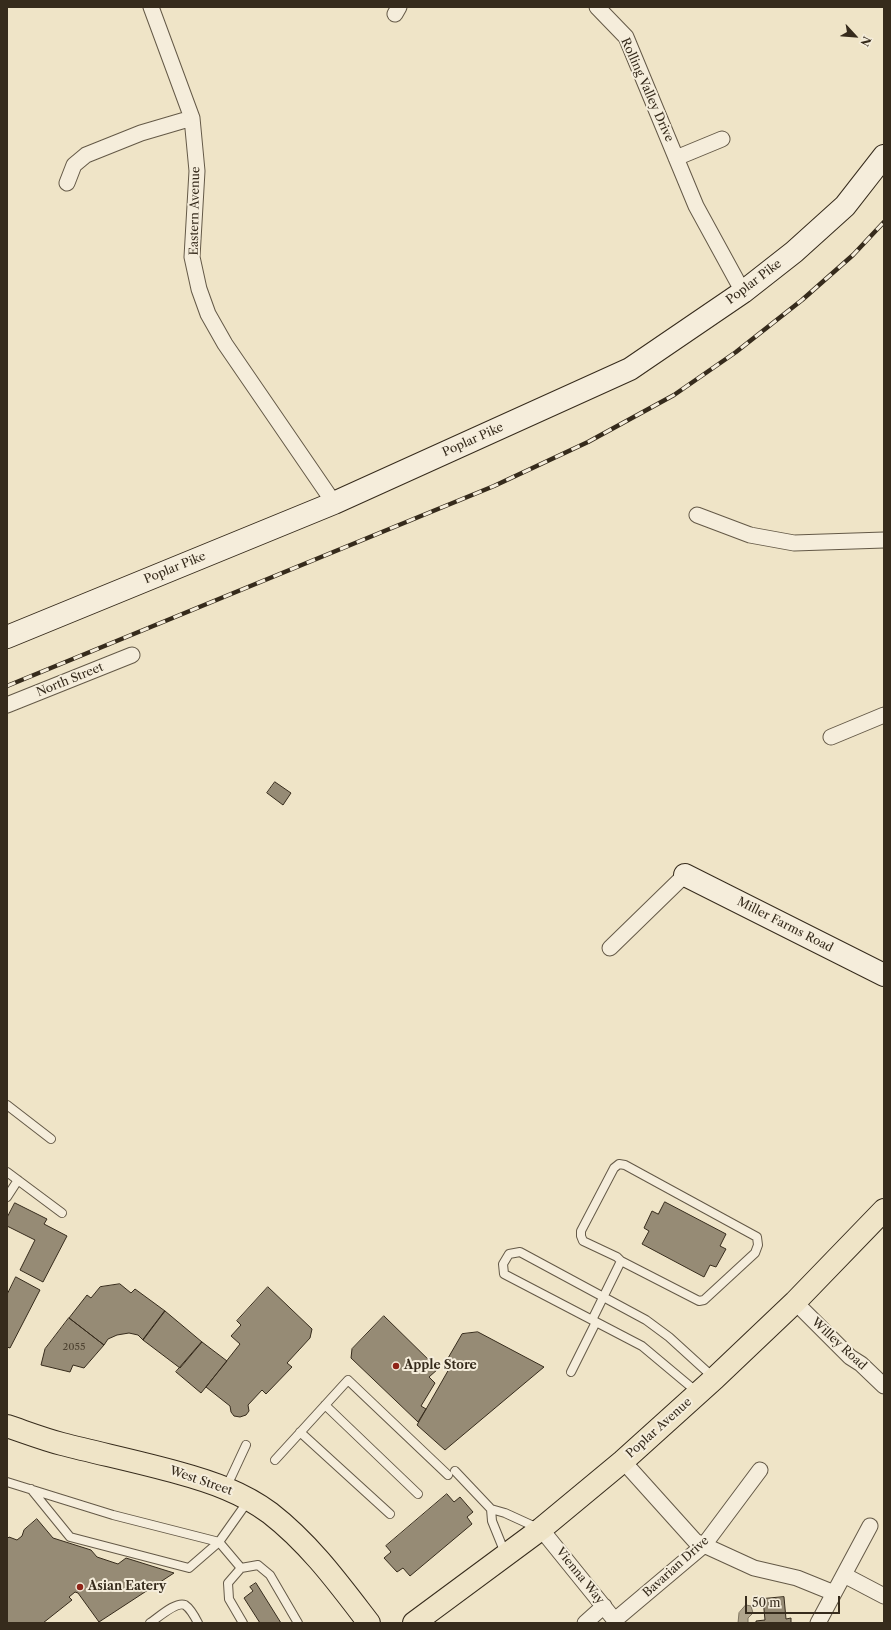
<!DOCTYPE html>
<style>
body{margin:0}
#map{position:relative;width:891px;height:1630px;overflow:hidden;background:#efe4c7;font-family:"Libre Caslon Text",serif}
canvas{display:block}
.frame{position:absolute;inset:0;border:8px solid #362b1c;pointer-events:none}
.north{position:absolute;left:835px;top:16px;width:40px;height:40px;-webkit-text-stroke:3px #f5eddb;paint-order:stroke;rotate:116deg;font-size:11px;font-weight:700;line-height:16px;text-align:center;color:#362b1c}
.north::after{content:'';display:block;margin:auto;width:14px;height:18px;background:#362b1c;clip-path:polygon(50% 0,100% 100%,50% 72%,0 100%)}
.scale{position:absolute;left:745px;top:1596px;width:95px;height:18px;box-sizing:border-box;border:2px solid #362b1c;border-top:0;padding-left:5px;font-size:12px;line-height:14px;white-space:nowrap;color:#362b1c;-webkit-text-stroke:3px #f5eddb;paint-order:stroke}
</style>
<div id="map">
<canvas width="891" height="1630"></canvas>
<div class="frame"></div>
<div class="north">N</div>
<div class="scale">50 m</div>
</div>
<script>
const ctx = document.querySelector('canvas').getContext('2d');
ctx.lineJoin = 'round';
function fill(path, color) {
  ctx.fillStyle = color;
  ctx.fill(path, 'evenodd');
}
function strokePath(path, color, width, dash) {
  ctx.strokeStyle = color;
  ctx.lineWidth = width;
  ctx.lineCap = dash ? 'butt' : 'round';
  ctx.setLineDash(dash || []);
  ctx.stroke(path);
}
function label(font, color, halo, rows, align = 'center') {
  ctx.font = font + ' "Libre Caslon Text",serif';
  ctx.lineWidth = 4;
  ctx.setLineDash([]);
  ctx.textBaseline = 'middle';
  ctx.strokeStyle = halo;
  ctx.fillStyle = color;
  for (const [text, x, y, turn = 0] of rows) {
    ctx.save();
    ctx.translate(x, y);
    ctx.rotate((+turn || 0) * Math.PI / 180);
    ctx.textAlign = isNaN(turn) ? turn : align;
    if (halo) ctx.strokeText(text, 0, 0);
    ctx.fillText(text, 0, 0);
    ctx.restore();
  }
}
const water = new Path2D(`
 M746,1605L751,1606L753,1613L748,1618V1623H738L739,1613Z`);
fill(water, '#b0a58d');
strokePath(water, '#7f7460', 1);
const building = new Path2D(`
 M275,782L291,793L283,805L267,793Z
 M665,1202L726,1234L720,1246L726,1249L716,1267L710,1265L704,1277L642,1244L649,1231L644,1228L652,1211L658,1214Z
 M15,1203L47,1219L44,1224L67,1236L43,1282L20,1270L35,1240L7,1226V1218Z
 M16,1277L40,1290L10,1348L7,1347V1295Z
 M120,1284L131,1293L135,1289L165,1311L143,1340L138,1335L129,1333L117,1335L108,1339L104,1345L69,1318L87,1295L91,1298L100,1287Z
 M268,1287L312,1329L310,1338L287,1363L292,1367L266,1394L262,1390L248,1405L249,1411L246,1415L240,1417L234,1416L231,1412L230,1406L206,1387L240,1344L231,1336L241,1325L237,1321Z
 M165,1311L202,1342L180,1368L143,1340Z
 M384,1316L438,1369L429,1377L435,1383L421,1406L426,1409L418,1422L351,1358L352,1349Z
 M69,1318L104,1345L84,1368L73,1365L70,1372L41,1365L45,1349Z
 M478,1332L544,1367L445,1450L417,1425L449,1369L444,1365L462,1334Z
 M202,1342L227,1361L201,1393L176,1372Z
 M447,1494L454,1502L460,1497L473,1512L467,1517L472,1524L410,1576L403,1568L397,1572L384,1558L391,1552L386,1546Z
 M37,1519L53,1538L91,1550L97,1557L118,1564L126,1558L174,1573L99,1622L78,1593L75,1592L69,1597L72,1600L43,1623H7V1539L9,1537L17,1540L22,1536L24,1530Z
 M256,1583L281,1623H260L244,1598L253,1591L250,1587Z
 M784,1597L786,1619L791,1618V1623H756V1621L765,1620L763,1599Z`);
fill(building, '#968b75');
strokePath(building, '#362b1c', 1);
const lane = new Path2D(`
 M7,1105L51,1139
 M7,1172L62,1213
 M7,1197L18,1180
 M592,1320L621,1261L617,1257L583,1241L581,1236V1231L614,1168L619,1164L625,1165L757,1237L758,1245L755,1253L704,1300L699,1301L621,1261
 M571,1372L596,1322
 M697,1392L642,1346L504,1274L503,1264L509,1254L520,1252L646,1320L669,1337L714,1378
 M325,1405L418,1494
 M300,1432L390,1514
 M275,1460L348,1380L448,1475
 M455,1471L491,1509L505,1513L540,1529
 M7,1482L113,1515L219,1542L241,1568
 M226,1488L246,1445
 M31,1489L70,1537L189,1568L219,1542L248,1501
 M491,1509L492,1521L505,1553
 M150,1623C158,1618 176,1601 185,1605C191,1609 195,1617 198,1623
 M243,1623L229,1599L228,1583L241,1568L258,1565L270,1575L298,1623`);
const street = new Path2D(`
 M151,7L192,118L197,171L192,257L199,289L208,314L225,344L334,503
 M597,7L626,37L696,206L743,292
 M395,14L399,7
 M676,158L722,139
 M67,183L74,165L86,155L141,133L192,118
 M697,515L750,535L794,543L884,540
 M7,705L132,655
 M831,737L884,715
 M610,948L685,875
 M795,1302L850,1357L861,1364L884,1386
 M623,1461L695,1541L754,1568L797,1578L834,1593
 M541,1529L617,1623
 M844,1575L884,1596
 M615,1620L704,1545L760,1470
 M585,1623L604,1606
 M818,1623L870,1526`);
const secondary = new Path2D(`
 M7,637L334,503L630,369L743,292L794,252L845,206L884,156
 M685,875L884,975`);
const primary = new Path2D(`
 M7,1426C25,1432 43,1439 62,1444C101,1454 140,1462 179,1473C212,1482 243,1493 270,1513C310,1544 339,1584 369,1623
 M414,1623L541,1529L623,1461L715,1378L795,1302L884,1210`);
strokePath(lane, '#645947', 10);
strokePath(street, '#645947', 17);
strokePath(secondary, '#362b1c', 24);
strokePath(primary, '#362b1c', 24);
strokePath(lane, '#f5eddb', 8);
strokePath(street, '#f5eddb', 15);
strokePath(secondary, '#f5eddb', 22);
strokePath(primary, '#efe4c7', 22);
const rail = new Path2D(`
 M7,686L494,486L588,442L674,395L736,352L802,300L853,255L884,222`);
strokePath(rail, '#362b1c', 4.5);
strokePath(rail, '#f5eddb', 3, [9]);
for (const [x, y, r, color] of [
 [396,1366,4,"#8f2418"],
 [80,1587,4,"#8f2418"]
]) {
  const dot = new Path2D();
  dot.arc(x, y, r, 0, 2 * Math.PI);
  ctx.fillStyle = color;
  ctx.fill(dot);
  strokePath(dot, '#f5eddb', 1.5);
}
label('10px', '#4e4332', null, [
 ["2055",74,1347]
]);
label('12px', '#362b1c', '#f5eddb', [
 ["Rolling Valley Drive",647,90,66],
 ["Eastern Avenue",195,211,-89],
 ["Poplar Pike",754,282,-37],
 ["Poplar Pike",473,440,-24],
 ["Poplar Pike",175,568,-22],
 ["North Street",70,680,-22],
 ["Miller Farms Road",785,925,27],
 ["Willey Road",839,1344,43],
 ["Poplar Avenue",659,1428,-42],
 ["West Street",201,1481,19],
 ["Bavarian Drive",676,1567,-42],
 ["Vienna Way",580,1576,51]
]);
label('bold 12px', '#362b1c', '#f5eddb', [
 ["Apple Store",404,1366],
 ["Asian Eatery",88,1587]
], 'left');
</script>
